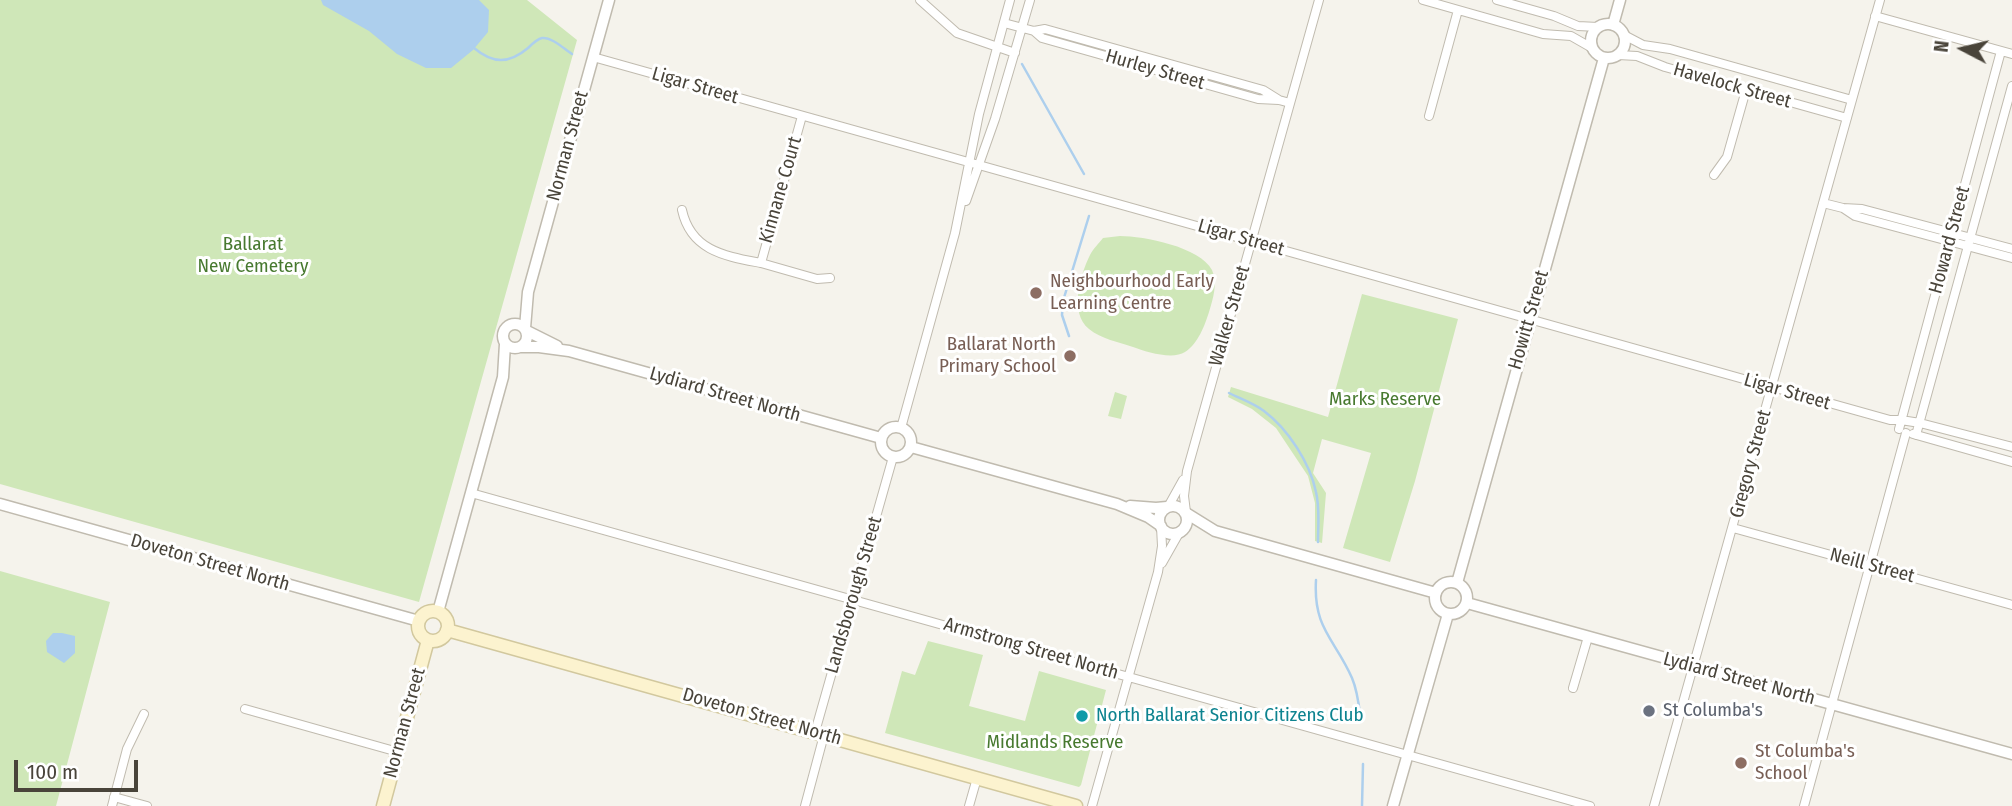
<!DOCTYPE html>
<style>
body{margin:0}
#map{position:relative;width:2012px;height:806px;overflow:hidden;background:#f5f3ec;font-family:"Fira Sans Condensed",sans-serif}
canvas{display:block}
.north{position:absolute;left:1928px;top:14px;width:70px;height:70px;-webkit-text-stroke:5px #fff;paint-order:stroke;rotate:277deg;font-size:19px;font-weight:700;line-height:28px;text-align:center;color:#49443a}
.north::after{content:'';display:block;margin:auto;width:24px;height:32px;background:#49443a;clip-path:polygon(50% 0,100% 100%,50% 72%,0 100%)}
.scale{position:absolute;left:14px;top:760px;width:124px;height:32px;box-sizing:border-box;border:4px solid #49443a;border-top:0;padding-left:9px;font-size:21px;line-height:24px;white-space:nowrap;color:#49443a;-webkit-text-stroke:5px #fff;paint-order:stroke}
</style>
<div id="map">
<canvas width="2012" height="806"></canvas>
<div class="north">N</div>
<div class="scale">100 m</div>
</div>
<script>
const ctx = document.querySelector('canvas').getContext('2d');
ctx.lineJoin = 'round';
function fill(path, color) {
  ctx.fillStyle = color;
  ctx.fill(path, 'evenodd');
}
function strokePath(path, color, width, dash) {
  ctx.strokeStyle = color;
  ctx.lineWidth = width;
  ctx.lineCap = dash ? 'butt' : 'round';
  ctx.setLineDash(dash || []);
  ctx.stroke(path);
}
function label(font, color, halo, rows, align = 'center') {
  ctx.font = font + ' "Fira Sans Condensed",sans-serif';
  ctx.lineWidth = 6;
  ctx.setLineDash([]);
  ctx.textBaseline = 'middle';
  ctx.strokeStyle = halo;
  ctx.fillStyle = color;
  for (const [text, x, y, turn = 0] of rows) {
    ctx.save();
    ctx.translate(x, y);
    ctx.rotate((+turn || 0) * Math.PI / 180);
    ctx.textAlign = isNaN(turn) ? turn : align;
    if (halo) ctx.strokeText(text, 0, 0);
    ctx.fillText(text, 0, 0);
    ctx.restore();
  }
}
fill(new Path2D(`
 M0,0H527L577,40L419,602L0,484Z
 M1120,236C1144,236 1200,247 1212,270C1218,283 1213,299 1209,312C1205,325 1198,344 1185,352C1173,360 1146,352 1133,347C1119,342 1101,339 1089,329C1069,313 1080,275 1090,255C1093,249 1099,243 1103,238Z
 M1362,294L1458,319L1415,481L1390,562L1343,548L1371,453L1322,439L1313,473L1326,493L1322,543L1315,541V503L1308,476L1276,428L1252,409L1228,397L1231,387L1328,417Z
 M1115,392L1127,396L1121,419L1108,416Z
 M0,571L110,602L56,806H0Z
 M928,641L983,655L969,706L1025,721L1039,671L1106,690L1081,785L1079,787L885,733L902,671L915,675Z`), '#cfe7b8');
fill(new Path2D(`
 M321,0H479L489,10L488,32L473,50L451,68H426L397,54L369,31L323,5Z
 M53,633H62L75,636V653L64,663L47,652L46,641Z`), '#adcfed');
strokePath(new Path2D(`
 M474,48C493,64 509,64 528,48C532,44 537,39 542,38C552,37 564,49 572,54
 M1022,64L1084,174
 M1069,336L1062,315L1063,301L1089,216
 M1229,393C1241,399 1253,403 1264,411C1288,429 1310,463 1316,492C1320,509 1318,525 1318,542
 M1316,580C1313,629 1335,639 1352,678C1358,692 1359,706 1361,722
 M1362,806L1363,764`), '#adcfed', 2.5);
const minor = new Path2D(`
 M920,0L957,33L1015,53
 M1423,0L1543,34L1571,36L1592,48
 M1497,0L1554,16L1578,26L1598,27
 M1875,16L2012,54
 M1004,23L1034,31L1045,29L1263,90L1279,100
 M1034,31L1042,38L1258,99L1279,100L1290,103
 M1624,35L1643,45L1670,49L1852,100
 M1618,55L1637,56L1665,67L1847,118
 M593,57L1890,420H1901L1920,423L2012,447
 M1429,116L1458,10
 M1714,175L1727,157L1746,90
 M966,201L995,119L1030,0
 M1823,203L1843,208L1862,209L2012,249
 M1843,208L1855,216L2012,258
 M682,210C691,251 725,256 761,263L802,116
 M761,263L817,279L830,278
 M901,428L955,233L979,114L1010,0
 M1899,429L2001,51
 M1913,434L2012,462
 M1916,435L2012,86
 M471,493L1590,806
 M1168,507L1183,480
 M1186,512L1184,496L1187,471L1319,0
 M1733,528L2012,605
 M1162,563L1179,533
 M1573,688L1588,637
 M245,709L398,752
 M815,732L893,457
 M114,797L147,806
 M112,806L127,749L144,714
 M805,806L824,735
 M969,806L977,778
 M1092,806L1158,572L1162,546L1161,527
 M1654,806L1880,0
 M1804,806L1906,433`);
const tertiary = new Path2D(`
 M1591 41a17 17 0 1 1 34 0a17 17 0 1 1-34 0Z
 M1613,25L1620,0
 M503 336a12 12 0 1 1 24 0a12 12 0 1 1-24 0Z
 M525,328L528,292L609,0
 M527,331L557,346
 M522,347H539L569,351L881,438
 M881 442a15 15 0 1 1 30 0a15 15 0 1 1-30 0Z
 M911,447L1117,504L1148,517L1161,526
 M0,504L419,621
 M1159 520a14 14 0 1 1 28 0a14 14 0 1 1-28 0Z
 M1130,506L1156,508L1167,507
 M1186,513L1215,531L1436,593
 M1435 598a16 16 0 1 1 32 0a16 16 0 1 1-32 0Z
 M1457,583L1604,58
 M1467,603L2012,754
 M438,612L503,377L505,344
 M1393,806L1448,614`);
const secondary = new Path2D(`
 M418 626a15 15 0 1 1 30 0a15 15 0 1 1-30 0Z
 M447,630L1076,806
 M383,806L428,640`);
strokePath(minor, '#c0bbaf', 10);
strokePath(tertiary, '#c0bbaf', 13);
strokePath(secondary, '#d2c89e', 15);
strokePath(minor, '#fff', 8);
strokePath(tertiary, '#fff', 10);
strokePath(secondary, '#fcf3cf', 12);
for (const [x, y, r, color] of [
 [1036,293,7,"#8d6e63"],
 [1070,356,7,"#8d6e63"],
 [1649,711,7,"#6b7280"],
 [1082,716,7,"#0f9aa8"],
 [1741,763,7,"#8d6e63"]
]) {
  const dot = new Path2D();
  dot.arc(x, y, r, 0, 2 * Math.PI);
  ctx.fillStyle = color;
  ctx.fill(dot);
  strokePath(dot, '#fff', 2.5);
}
label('19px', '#49443a', '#fff', [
 ["Hurley Street",1155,70,16],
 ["Ligar Street",695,86,16],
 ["Havelock Street",1732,86,16],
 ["Norman Street",568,146,-75],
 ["Kinnane Court",781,190,-74],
 ["Ligar Street",1241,238,16],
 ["Howard Street",1950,240,-75],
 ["Walker Street",1230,316,-74],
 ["Howitt Street",1529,320,-74],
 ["Ligar Street",1787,392,16],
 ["Lydiard Street North",725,395,16],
 ["Gregory Street",1751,464,-75],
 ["Doveton Street North",210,563,16],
 ["Neill Street",1872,566,15],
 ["Landsborough Street",854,595,-74],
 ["Armstrong Street North",1031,649,16],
 ["Lydiard Street North",1739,679,15],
 ["Doveton Street North",762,717,16],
 ["Norman Street",405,723,-75]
]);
label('19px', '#47792f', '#fff', [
 ["Ballarat",253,245],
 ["New Cemetery",253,267],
 ["Marks Reserve",1385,400],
 ["Midlands Reserve",1055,743]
]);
label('19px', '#785e54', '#fff', [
 ["Neighbourhood Early",1050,282],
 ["Learning Centre",1050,304],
 ["Ballarat North",1056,345,"right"],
 ["Primary School",1056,367,"right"],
 ["St Columba's",1755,752],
 ["School",1755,774]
], 'left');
label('19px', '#5b616d', '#fff', [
 ["St Columba's",1663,711]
], 'left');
label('19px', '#0d838f', '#fff', [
 ["North Ballarat Senior Citizens Club",1096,716]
], 'left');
</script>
